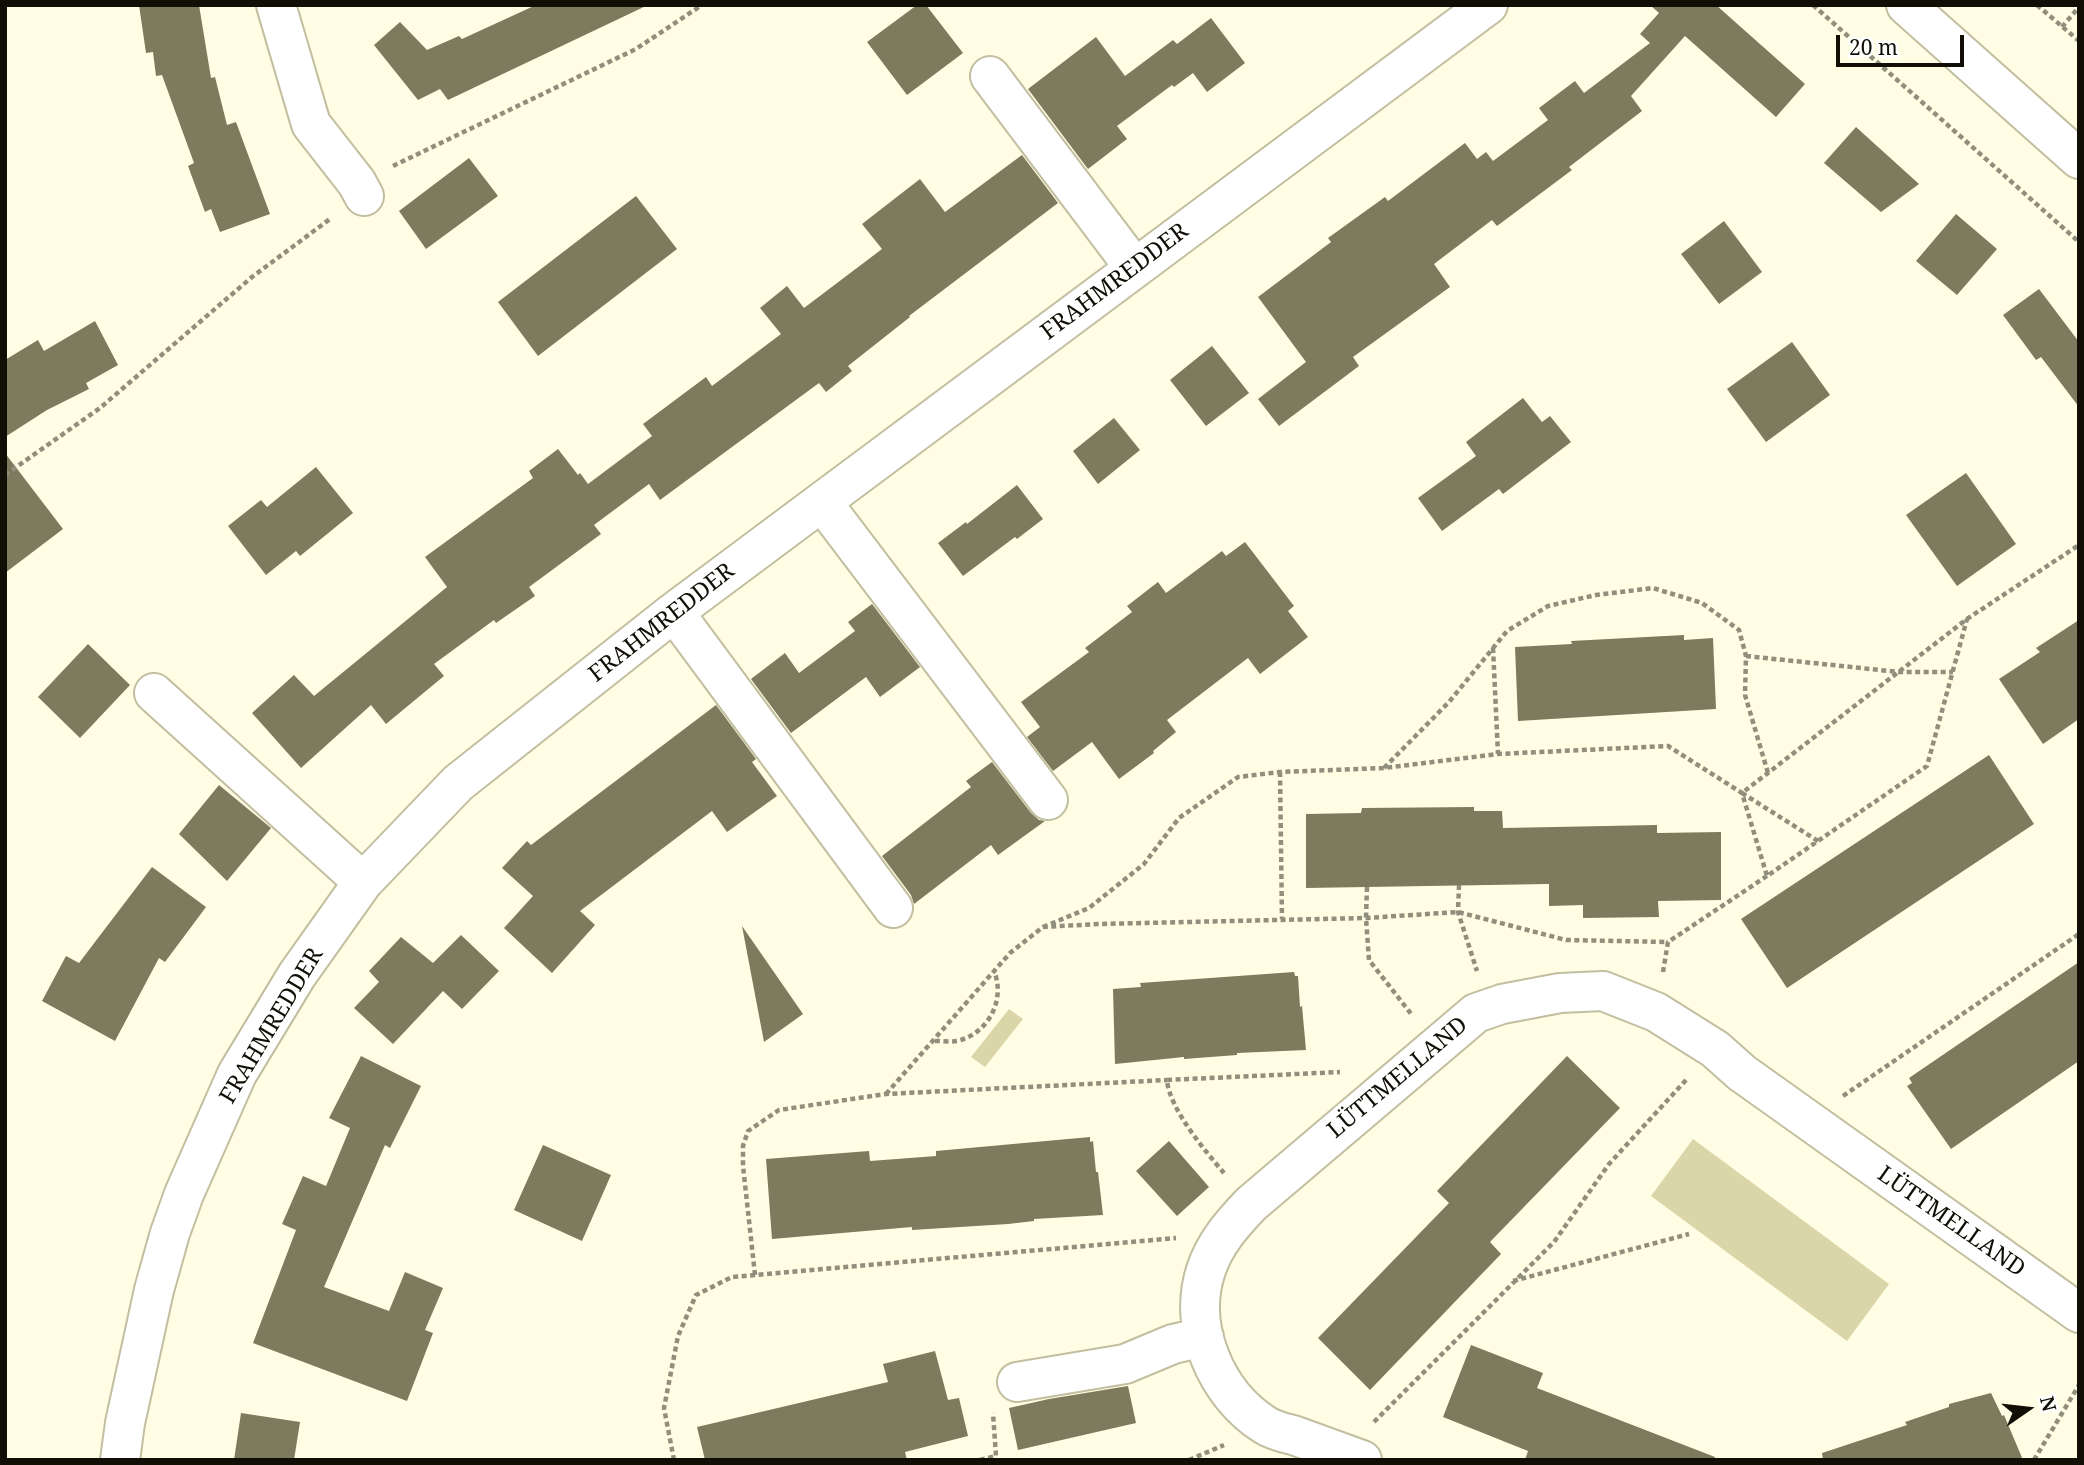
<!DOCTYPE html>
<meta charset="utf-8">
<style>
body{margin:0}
#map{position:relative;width:2084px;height:1465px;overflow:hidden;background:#fffde3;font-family:"Noto Serif",serif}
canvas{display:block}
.frame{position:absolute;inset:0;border:7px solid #100e05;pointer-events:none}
.north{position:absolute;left:1993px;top:1374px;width:70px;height:70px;-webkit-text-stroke:5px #fff;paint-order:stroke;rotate:76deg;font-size:19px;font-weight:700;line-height:28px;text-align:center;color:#100e05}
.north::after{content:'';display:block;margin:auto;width:24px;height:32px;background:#100e05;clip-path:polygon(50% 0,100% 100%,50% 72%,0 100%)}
.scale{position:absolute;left:1836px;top:35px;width:128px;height:32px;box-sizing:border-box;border:4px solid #100e05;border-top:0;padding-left:9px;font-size:21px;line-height:24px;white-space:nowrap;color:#100e05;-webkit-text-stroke:5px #fff;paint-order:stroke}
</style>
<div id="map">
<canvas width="2084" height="1465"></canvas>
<div class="frame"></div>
<div class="north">N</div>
<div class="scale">20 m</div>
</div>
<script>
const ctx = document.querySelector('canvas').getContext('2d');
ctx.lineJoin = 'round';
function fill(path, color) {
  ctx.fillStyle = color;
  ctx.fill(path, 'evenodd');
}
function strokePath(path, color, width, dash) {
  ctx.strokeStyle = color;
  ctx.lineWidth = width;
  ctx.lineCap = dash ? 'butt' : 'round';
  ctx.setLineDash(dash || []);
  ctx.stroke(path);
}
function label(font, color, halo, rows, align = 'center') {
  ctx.font = font + ' "Noto Serif",serif';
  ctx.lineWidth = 7;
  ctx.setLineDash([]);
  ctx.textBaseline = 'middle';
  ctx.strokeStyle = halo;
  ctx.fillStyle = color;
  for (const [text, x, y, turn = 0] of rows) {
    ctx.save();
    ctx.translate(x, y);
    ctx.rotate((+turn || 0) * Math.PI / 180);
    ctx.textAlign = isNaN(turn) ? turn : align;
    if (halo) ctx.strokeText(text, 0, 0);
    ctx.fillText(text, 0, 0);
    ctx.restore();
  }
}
fill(new Path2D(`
 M1009,1009L1023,1019L985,1067L971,1057Z
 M1693,1139L1889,1284L1847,1341L1651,1196Z`), '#dbd6a9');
fill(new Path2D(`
 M139,5H199L211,78L215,77L227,125L236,122L270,214L220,232L211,209L205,212L188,166L194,163L162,75L156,76L153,52L146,53Z
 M536,5H648L448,100L440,89L418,100L374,45L400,22L427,50L459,36L462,39Z
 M917,5H926L963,53L907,95L867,42Z
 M1650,5H1716L1805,84L1776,117L1685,36L1631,96L1642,111L1569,167L1572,170L1497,226L1492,220L1434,264L1450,287L1353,357L1359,366L1279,426L1258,399L1306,362L1258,297L1331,242L1328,238L1385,197L1388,201L1465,143L1477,159L1486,152L1493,161L1548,120L1539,108L1575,81L1584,93L1650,43L1640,34L1659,13Z
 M1211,18L1245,63L1207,92L1193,73L1174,87L1172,85L1117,126L1127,139L1088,169L1028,89L1096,37L1125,76L1173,40L1177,44Z
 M1856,127L1919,184L1881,212L1824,163Z
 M1022,155L1058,203L909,316L910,317L848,366L852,371L826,392L819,383L660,500L649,484L594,525L601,534L529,587L535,596L496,623L494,620L434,664L444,676L386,724L371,705L301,768L252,713L294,675L314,696L447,587L425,557L533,478L529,471L558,449L578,475L580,473L588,484L652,436L643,424L706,377L712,386L781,334L760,308L787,286L804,308L882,249L862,224L920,179L945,212Z
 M469,158L498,196L426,249L399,211Z
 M636,196L677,249L538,356L498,302Z
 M1956,214L1997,249L1957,295L1916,261Z
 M1724,221L1762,272L1719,304L1681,254Z
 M2039,289L2079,342V407L2041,357L2036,360L2003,315Z
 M95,321L118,365L86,383L89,389L47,410L5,437V360L38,340L44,351Z
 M1792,342L1830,395L1766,442L1727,389Z
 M1212,346L1249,393L1206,426L1170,380Z
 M1523,398L1542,422L1550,416L1571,442L1503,494L1499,489L1442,531L1418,498L1476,456L1466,442Z
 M1114,418L1140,450L1098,484L1073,451Z
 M5,453L63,529L5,573Z
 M316,467L353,513L300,556L296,551L266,575L228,526L261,500L267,507Z
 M1966,473L2016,544L1957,586L1906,515Z
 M1017,485L1043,519L1017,539L1015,537L963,576L938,543L966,522L967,524Z
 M1245,542L1294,606L1288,611L1308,637L1260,674L1248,658L1167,720L1176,732L1153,751L1154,753L1119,779L1092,742L1053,771L1027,737L1040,727L1021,702L1089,652L1085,648L1132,612L1127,606L1158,582L1166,593L1222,551L1226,556Z
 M872,604L920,667L880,697L866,677L791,733L751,679L785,653L799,673L855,631L848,622Z
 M2079,620V719L2043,744L1999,679L2040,652L2036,648Z
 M1684,635V640L1713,638L1716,709L1518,721L1515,647L1572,644L1571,641Z
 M88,644L130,685L80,738L38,697Z
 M716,705L756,759L752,762L777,796L727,832L712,811L580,911L595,925L552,973L504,928L533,896L502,868L527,841L531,845Z
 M1989,755L2034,824L1787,988L1741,919Z
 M992,762L1031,813L1039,820L1045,821L998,855L991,845L914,904L911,895L882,856L971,787L966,781Z
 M219,785L271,828L227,881L179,834Z
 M1474,807V811H1502L1503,828L1657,825V833L1721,832V900L1658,901L1659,917L1583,918V905L1549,906V884L1306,888V814L1361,813L1362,808Z
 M152,867L206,907L165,962L159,958L115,1041L42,1001L66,956L79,963Z
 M742,926L803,1014L764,1042Z
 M461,935L499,971L462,1009L443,991L393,1044L354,1008L379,982L369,971L401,937L433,963Z
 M2079,962V1061L1951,1149L1907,1086L1912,1083L1909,1078Z
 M1294,972L1295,976H1298L1300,1007L1302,1006L1306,1050L1237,1053V1055L1184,1059V1057L1115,1064L1113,989L1141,987L1140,983Z
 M361,1056L421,1086L390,1148L385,1145L324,1287L389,1311L405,1272L443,1288L425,1330L433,1333L407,1401L253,1343L296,1230L282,1224L303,1176L326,1186L350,1128L329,1118Z
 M1567,1056L1620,1108L1490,1242L1501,1254L1370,1390L1318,1338L1449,1203L1437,1191Z
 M1090,1137V1142L1093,1141L1096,1172H1098L1103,1215L1034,1219V1221L1008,1224L912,1230V1227L772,1239L766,1159L869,1151L870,1161L936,1156V1151Z
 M1169,1141L1209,1187L1177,1216L1136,1171Z
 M543,1145L611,1175L582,1241L514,1210Z
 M1471,1345L1543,1373L1537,1388L1715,1457L1714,1460H1525L1528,1451L1443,1417Z
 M935,1351L948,1400L959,1398L968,1436L905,1452L907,1460H705L697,1427L888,1382L883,1364Z
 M1128,1386L1136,1423L1018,1450L1009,1408L1049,1399Z
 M1991,1393L2002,1416L2004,1415L2023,1460H1823L1822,1453L1907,1425L1905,1422L1949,1407V1404Z
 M241,1413L300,1422L294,1460H234Z`), '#7d7a5d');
const minor = new Path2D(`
 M276,5L311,124L357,183L364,196
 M1906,5L2079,159
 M990,76L1134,267
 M822,502L1048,800
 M674,612L893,908
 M154,693L363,882
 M1017,1382L1125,1364L1173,1344L1204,1337
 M120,1460L125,1423L154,1290L170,1233L184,1194L237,1074L297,975L363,882L458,783L674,612L1488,5
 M1362,1460C1340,1452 1318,1444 1296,1436C1286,1433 1274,1431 1265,1425C1216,1394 1187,1327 1206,1270C1215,1243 1232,1224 1251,1204L1476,1013L1502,1004L1560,993L1603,991L1656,1012L1715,1049L1742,1073L2079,1313`);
strokePath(minor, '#c2bfa0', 42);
strokePath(new Path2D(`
 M1813,5L2079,242
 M2037,5L2079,41
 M2062,27L2079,7
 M393,166L636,49L702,5
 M5,475L100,408L252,277L330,219
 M1493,648L1498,754
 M1746,656L1899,672H1953
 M1384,768L1449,702L1507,631L1548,606L1596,595L1653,588L1702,603L1739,630L1746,656L1745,695L1768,773
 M1280,772L1282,919
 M1818,841L1742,793L1967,619L2079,545
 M1459,885L1458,912L1477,971
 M1367,887L1366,918L1369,960L1412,1015
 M1043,927L1089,908L1144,864L1179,818L1238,777L1280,772L1384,768L1498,754L1668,746L1742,793L1767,876L1927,766L1967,619
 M1663,972L1668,942L1767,876
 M935,1041C942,1041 950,1042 957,1041C988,1034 1006,1000 994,971
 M886,1094L1010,953L1043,927L1098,924L1366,918L1458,912L1566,940L1668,942
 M1843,1096L2079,934
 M1224,1173C1205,1151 1169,1108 1167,1080L1340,1072
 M755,1275L743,1166V1146L748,1131L779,1110L886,1094L1167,1080
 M1513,1281L1689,1234
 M1374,1422L1554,1242L1609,1164L1686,1080
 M674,1460L664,1408L678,1336L696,1295L732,1277L1176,1238
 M980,1460L996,1456L993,1413
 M1189,1460L1224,1445
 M2034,1460L2079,1385`), '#908e7c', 4.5, [5, 3.5]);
strokePath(minor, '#fff', 38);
label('23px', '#100e05', '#fff', [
 ["FRAHMREDDER",1115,282,-37],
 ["FRAHMREDDER",662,623,-38],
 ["FRAHMREDDER",272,1026,-59],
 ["LÜTTMELLAND",1398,1078,-40],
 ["LÜTTMELLAND",1951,1222,35]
]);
</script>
